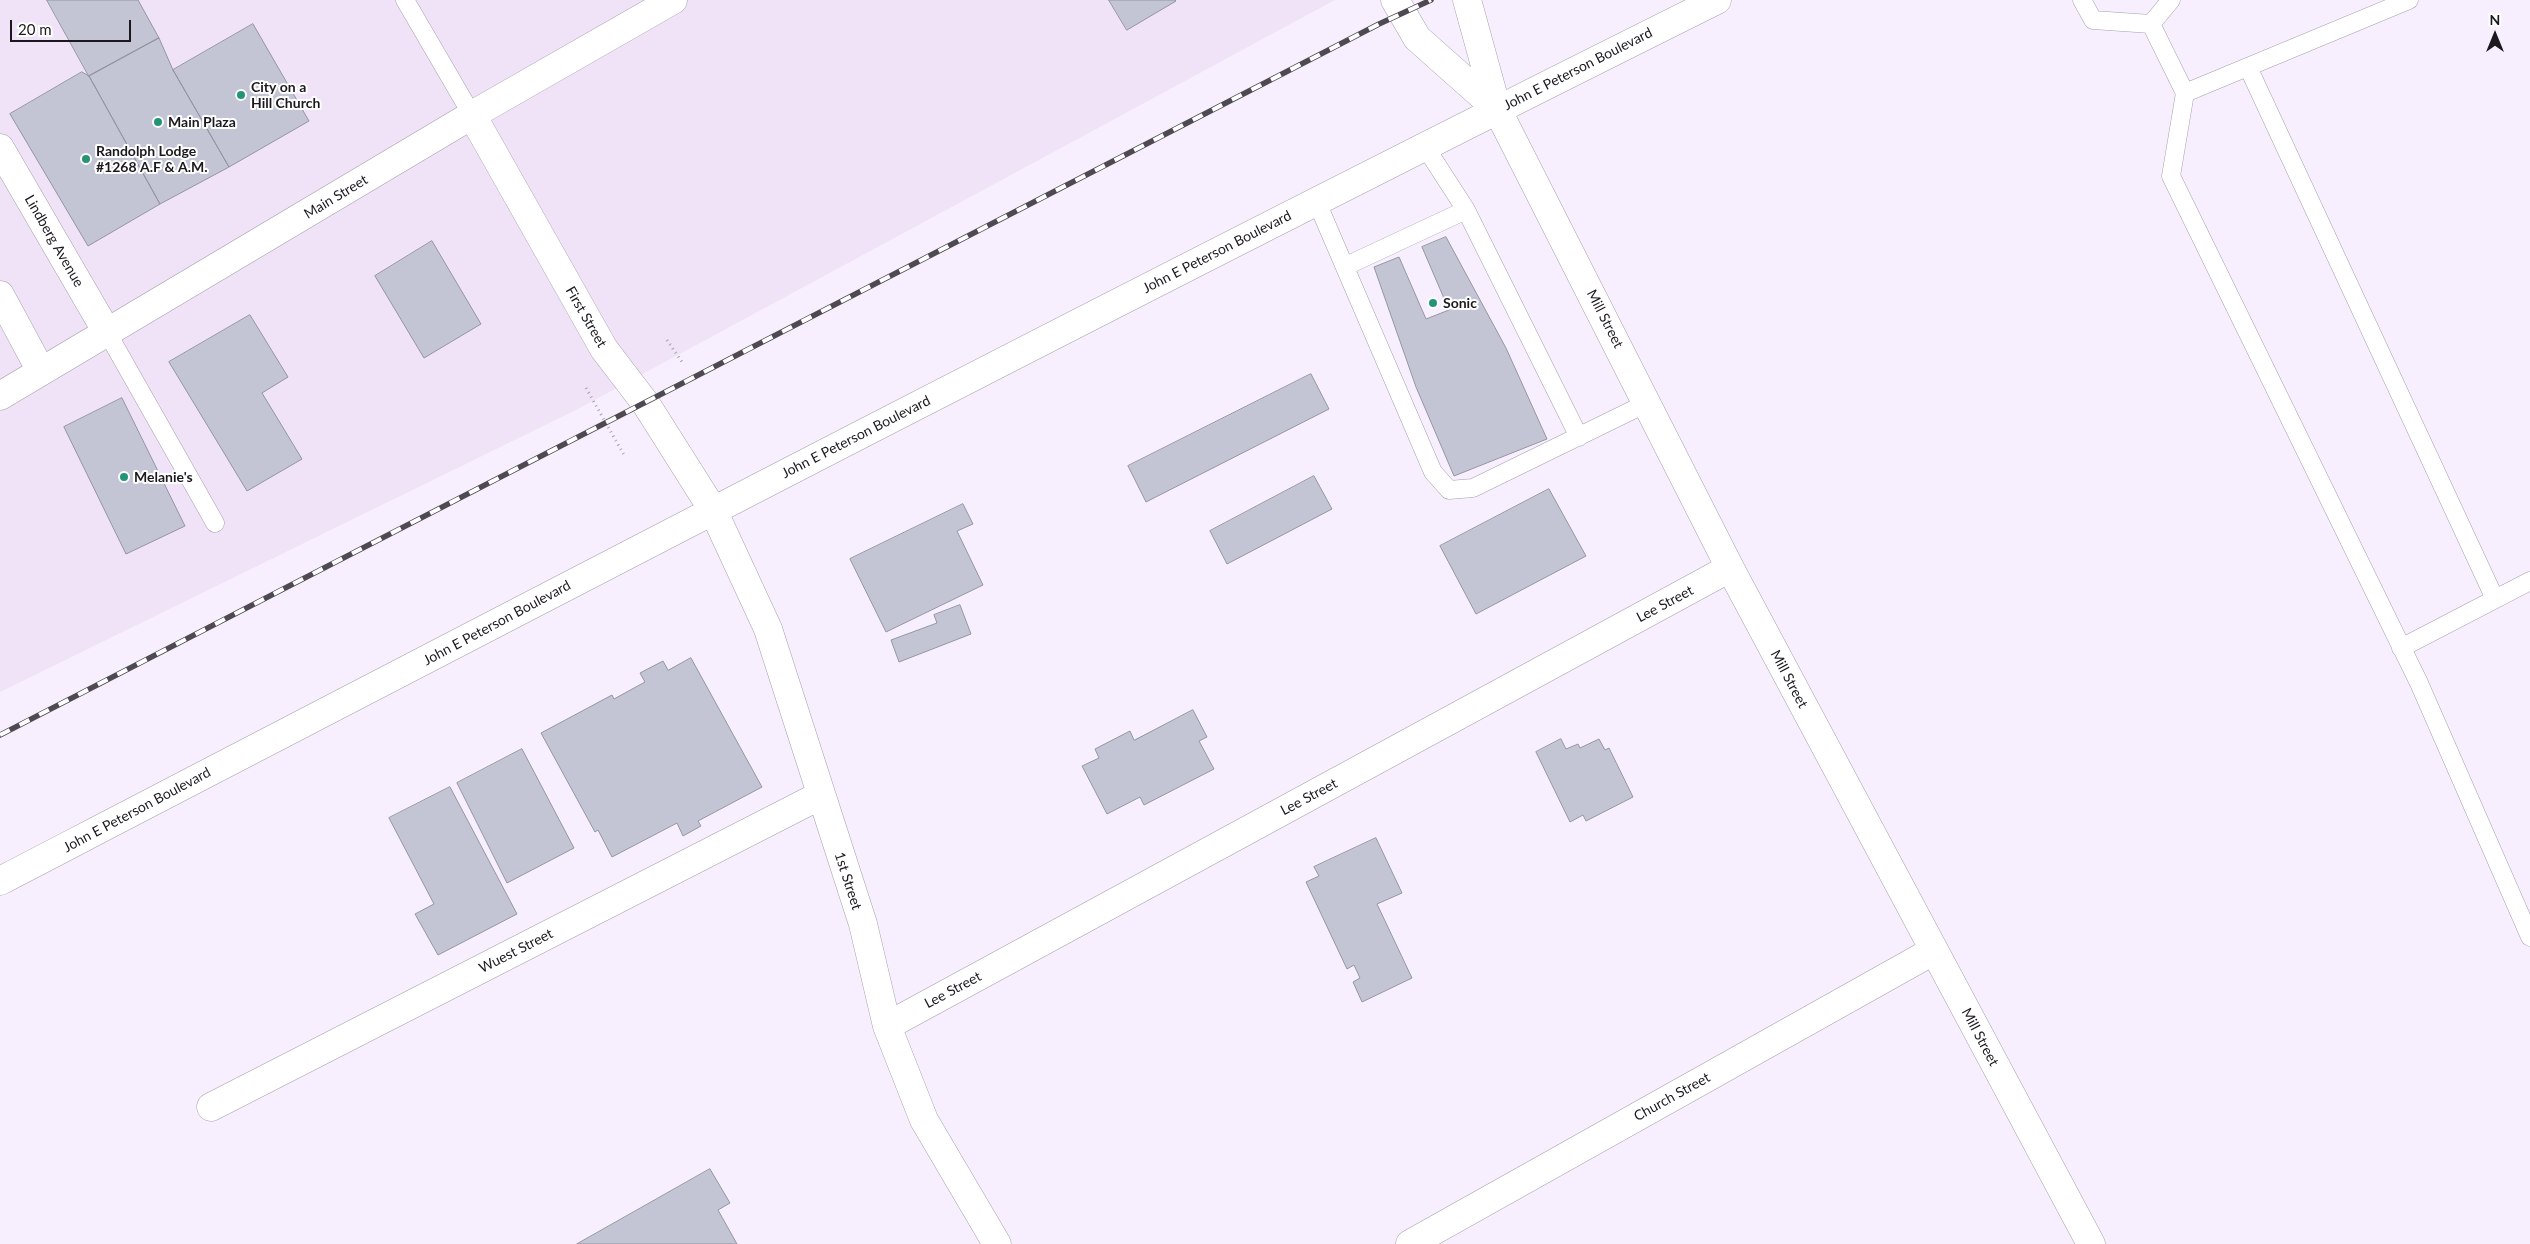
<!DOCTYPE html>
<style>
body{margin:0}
#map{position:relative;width:2530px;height:1244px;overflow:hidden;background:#f8effe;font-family:Lato,sans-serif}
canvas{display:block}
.north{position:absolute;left:2470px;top:10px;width:50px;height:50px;-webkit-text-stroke:4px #fff;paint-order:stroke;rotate:0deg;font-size:14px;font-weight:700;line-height:20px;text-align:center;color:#1c191e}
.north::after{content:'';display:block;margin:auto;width:18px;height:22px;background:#1c191e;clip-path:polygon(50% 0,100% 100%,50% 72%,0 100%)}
.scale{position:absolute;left:10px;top:20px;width:121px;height:22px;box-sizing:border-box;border:2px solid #1c191e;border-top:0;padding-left:6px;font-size:15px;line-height:18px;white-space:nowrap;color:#1c191e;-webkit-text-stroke:4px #fff;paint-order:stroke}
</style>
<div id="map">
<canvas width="2530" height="1244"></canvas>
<div class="north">N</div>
<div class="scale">20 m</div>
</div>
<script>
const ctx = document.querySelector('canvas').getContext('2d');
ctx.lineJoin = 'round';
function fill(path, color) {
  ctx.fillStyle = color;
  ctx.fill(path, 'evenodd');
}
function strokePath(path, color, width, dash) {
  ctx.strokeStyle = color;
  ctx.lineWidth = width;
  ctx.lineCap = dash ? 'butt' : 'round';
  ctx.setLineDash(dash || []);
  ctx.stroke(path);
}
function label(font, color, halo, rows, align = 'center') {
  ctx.font = font + ' Lato,sans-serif';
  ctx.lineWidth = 4;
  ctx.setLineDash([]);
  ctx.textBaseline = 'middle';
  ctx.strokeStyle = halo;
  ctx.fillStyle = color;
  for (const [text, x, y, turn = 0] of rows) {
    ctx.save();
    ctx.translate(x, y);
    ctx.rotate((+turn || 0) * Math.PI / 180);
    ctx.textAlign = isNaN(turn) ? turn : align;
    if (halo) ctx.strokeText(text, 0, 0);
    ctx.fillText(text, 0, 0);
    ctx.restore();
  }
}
fill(new Path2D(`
 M0,0H1335L576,410L0,692Z`), '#f0e3f8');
const building = new Path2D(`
 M47,0H138L159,38L89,76Z
 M1109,0H1175L1176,1L1127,30Z
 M253,24L309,121L229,167L173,70Z
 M159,38L173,70L229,167L160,204L89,76Z
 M82,72L89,76L160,204L88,246L10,114Z
 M1446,237L1506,348L1547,439L1454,476L1416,387L1374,267L1399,257L1426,319L1449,310L1422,247Z
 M432,241L481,324L424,358L375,276Z
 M250,315L288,377L262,393L302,459L247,491L169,362Z
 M1311,374L1329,409L1146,502L1128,466Z
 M122,398L185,526L126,554L64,427Z
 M1314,476L1332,509L1227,564L1210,531Z
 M1549,489L1586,556L1476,614L1440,546Z
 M963,504L973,524L957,531L983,585L886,632L850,559Z
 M960,605L971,634L899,662L891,640L937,623L934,615Z
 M691,658L762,787L698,821L701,826L683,836L677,823L612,857L598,830L595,832L541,733L612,695L614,699L645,682L640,673L663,661L668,670Z
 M1193,710L1207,737L1199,741L1214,769L1144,805L1140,797L1107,814L1082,766L1099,758L1095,749L1130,731L1134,740Z
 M1561,739L1566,749L1578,744L1580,748L1599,739L1605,750L1609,748L1633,797L1586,821L1583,815L1570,822L1536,752Z
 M522,749L574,848L507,883L457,783Z
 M450,787L517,914L438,955L415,914L434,904L389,818Z
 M1376,838L1402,893L1377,904L1412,978L1362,1002L1353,982L1360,978L1354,965L1347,969L1306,882L1319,876L1314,867Z
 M710,1169L730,1203L718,1210L737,1244H577Z`);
fill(building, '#c4c5d4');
strokePath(building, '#9495a3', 1);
const service = new Path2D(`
 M405,0L472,115
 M2082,0L2093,20L2151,24
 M2151,24L2185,93L2171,176L2419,683L2530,937
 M2151,24L2171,0
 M2248,67L2495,599
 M2185,93L2409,0
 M1316,200L1433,472L1449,490L1473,488L1647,403
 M1466,210L1579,437
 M1346,266L1466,210L1424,145
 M108,334L215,523
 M2401,648L2530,581`);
const minor = new Path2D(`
 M1497,109L1730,568L2091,1244
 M0,148L108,334
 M0,295L41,371
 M713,510L768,629L863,924L887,1026L924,1120L997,1244
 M887,1026L1730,568
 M211,1107L821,795
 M1410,1244L1933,951`);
const tertiary = new Path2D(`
 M1395,0L1417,38L1497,109
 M1467,0L1497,109
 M472,115L673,0`);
const secondary = new Path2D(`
 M0,396L472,115L604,349L646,404L713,510`);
const primary = new Path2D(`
 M0,881C571,584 1141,287 1717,0`);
strokePath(service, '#a79fac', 19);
strokePath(minor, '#a79fac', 29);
strokePath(tertiary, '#a79fac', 29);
strokePath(secondary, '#a79fac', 29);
strokePath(primary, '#a79fac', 29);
strokePath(new Path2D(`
 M667,340L682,362
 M586,388L624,455`), '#a8a1ad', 3, [1, 4]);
strokePath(service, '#fff', 18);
strokePath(minor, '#fff', 28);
strokePath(tertiary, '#fff', 28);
strokePath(secondary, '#fff', 28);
strokePath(primary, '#fff', 28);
const rail = new Path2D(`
 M0,735L1379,24L1431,0`);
strokePath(rail, '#4f4a52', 5.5);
strokePath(rail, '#fff', 4, [11]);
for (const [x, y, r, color] of [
 [241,95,5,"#259476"],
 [158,122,5,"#259476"],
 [86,159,5,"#259476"],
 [1433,303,5,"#259476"],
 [124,477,5,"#259476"]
]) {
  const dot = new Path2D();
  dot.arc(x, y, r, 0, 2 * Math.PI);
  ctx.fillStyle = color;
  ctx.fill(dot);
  strokePath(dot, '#fff', 2);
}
label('14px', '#1c191e', '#fff', [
 ["John E Peterson Boulevard",1578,69,-27],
 ["Main Street",336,197,-31],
 ["Lindberg Avenue",54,241,60],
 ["John E Peterson Boulevard",1217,252,-27],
 ["First Street",586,317,60],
 ["Mill Street",1605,319,63],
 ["John E Peterson Boulevard",856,437,-27],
 ["Lee Street",1665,604,-28],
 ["John E Peterson Boulevard",497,623,-28],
 ["Mill Street",1789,679,62],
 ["Lee Street",1309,797,-28],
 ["John E Peterson Boulevard",137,810,-28],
 ["1st Street",848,881,72],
 ["Wuest Street",516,951,-27],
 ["Lee Street",953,990,-28],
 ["Mill Street",1980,1037,62],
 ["Church Street",1672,1097,-29]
]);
label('bold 14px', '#1c191e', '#fff', [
 ["City on a",251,87],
 ["Hill Church",251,103],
 ["Main Plaza",168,122],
 ["Randolph Lodge",96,151],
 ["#1268 A.F & A.M.",96,167],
 ["Sonic",1443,303],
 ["Melanie's",134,477]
], 'left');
</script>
